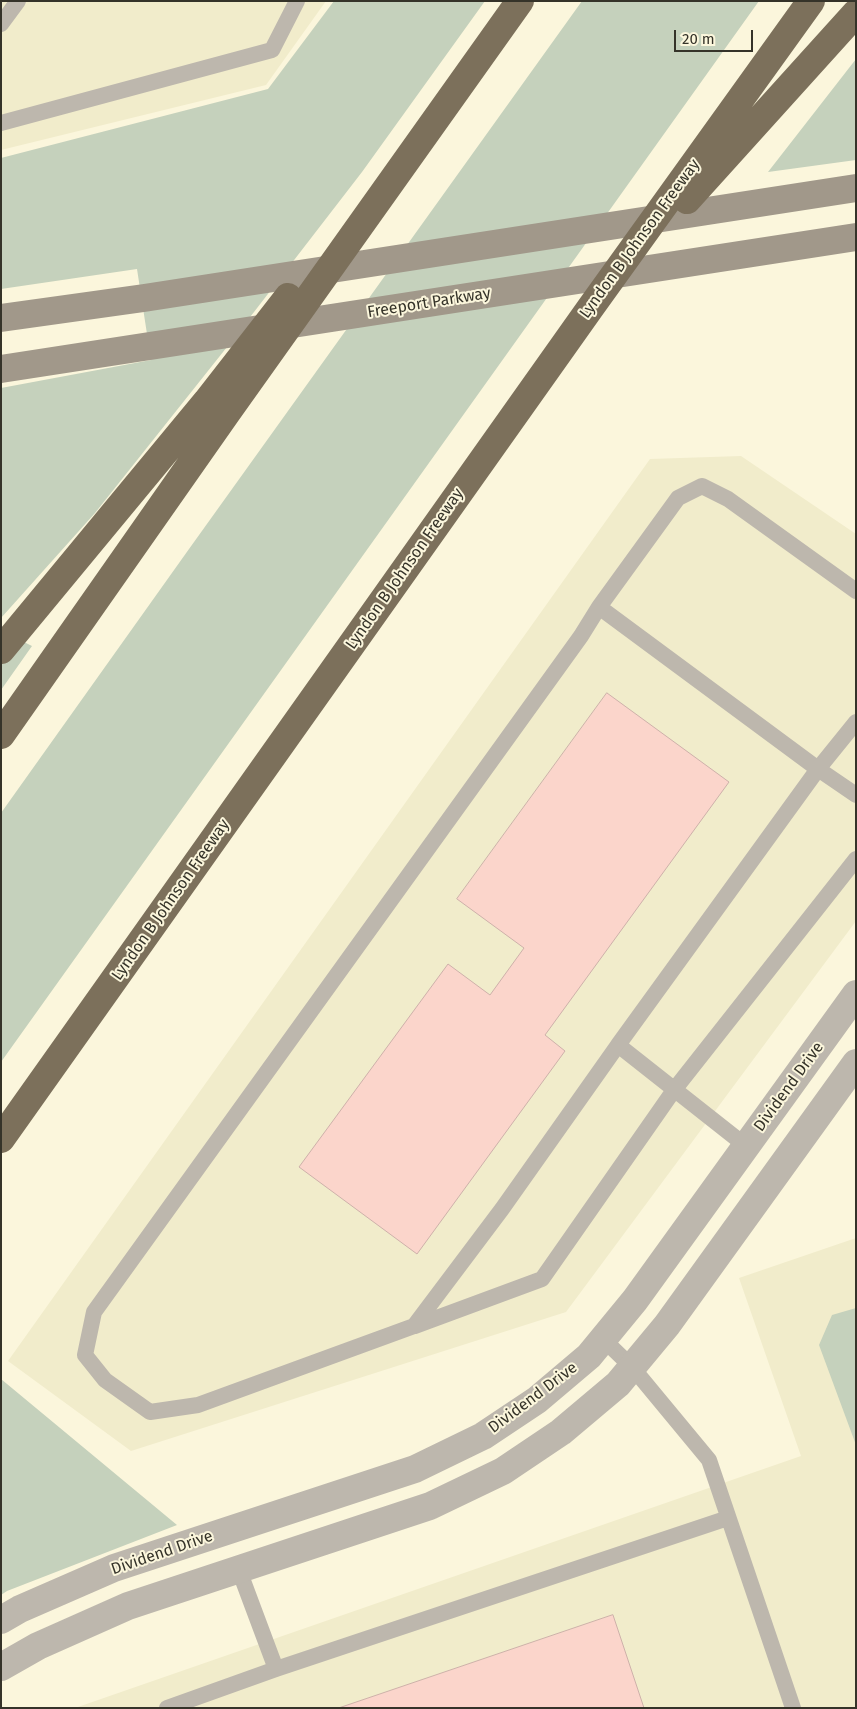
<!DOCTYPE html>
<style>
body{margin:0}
#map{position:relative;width:857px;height:1709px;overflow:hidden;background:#fbf6dc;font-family:"Fira Sans",sans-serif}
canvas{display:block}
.frame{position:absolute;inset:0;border:2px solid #353329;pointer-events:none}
.scale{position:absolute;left:674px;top:30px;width:79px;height:22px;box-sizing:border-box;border:2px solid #353329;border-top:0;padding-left:6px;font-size:15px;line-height:18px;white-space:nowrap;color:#353329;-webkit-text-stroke:4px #fbf6dc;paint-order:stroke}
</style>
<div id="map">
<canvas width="857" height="1709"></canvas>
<div class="frame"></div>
<div class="scale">20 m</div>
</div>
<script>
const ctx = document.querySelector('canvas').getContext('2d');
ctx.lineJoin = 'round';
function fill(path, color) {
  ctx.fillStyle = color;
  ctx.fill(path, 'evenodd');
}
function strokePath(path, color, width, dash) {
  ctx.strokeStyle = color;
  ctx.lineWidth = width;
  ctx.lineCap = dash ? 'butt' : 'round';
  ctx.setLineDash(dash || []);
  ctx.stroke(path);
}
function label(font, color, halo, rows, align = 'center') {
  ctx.font = font + ' "Fira Sans",sans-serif';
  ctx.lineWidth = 4;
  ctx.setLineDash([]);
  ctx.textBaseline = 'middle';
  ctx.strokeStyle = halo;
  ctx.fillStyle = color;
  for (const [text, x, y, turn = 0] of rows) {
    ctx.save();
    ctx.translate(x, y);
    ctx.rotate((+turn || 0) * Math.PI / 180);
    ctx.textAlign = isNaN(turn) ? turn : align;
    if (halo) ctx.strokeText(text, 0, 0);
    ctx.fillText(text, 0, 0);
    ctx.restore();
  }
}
fill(new Path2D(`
 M1,1H326L266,85L1,150Z
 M741,456L856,534V921L566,1312L131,1451L8,1361L650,459Z
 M856,1238V1708H75L801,1456L739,1278Z`), '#f1eccb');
fill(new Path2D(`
 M334,1H485L362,172L227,347L95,513L1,618V388L151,360L137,269L1,289V158L268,89Z
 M582,1H759L1,1062V813L189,549Z
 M856,59V160L768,172Z
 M20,640L32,646L1,690V662Z
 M856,1308V1445L819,1345L832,1315Z
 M1,1379L177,1525L7,1591L1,1595Z`), '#c5d1bc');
const building = new Path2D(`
 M607,693L729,782L545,1035L565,1051L417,1254L299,1167L448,964L490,995L524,948L457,899Z
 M613,1615L644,1708H339Z`);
fill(building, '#fbd5cb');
strokePath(building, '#ceb1aa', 1);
strokePath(new Path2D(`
 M1,24L18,1
 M1,123L272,50L297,1
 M599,607L678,498L702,486L728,499L856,591
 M856,722L818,769L856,795
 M618,1045L502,1209L414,1326L198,1405L150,1412L105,1380L85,1355L94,1312L581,636L599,607L818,769L618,1045L746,1146
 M415,1326L542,1279L674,1090L856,859
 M603,1339L632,1367L709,1460L793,1708
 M239,1570L276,1669
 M167,1708L276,1669L728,1518`), '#bdb7ad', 16);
strokePath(new Path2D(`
 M1,1620L20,1609L114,1568L415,1469L483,1436L537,1400L589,1356L635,1300L856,994
 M1,1667L38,1646L128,1606L430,1506L503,1471L561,1432L618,1384L667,1325L856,1063`), '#bdb7ad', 28);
strokePath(new Path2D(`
 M1,318L144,298L856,188
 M1,369L856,237`), '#a1988a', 28);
strokePath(new Path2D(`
 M687,200L856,13
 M1,650L207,401L288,297
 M1,735L226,414L520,1
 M1,1139L591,307L811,1`), '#7c705b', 28);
label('16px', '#353329', '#fbf6dc', [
 ["Lyndon B Johnson Freeway",640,239,-54],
 ["Freeport Parkway",429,303,-9],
 ["Lyndon B Johnson Freeway",405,569,-55],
 ["Lyndon B Johnson Freeway",171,900,-55],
 ["Dividend Drive",789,1087,-54],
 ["Dividend Drive",533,1398,-37],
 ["Dividend Drive",162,1553,-19]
]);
</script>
